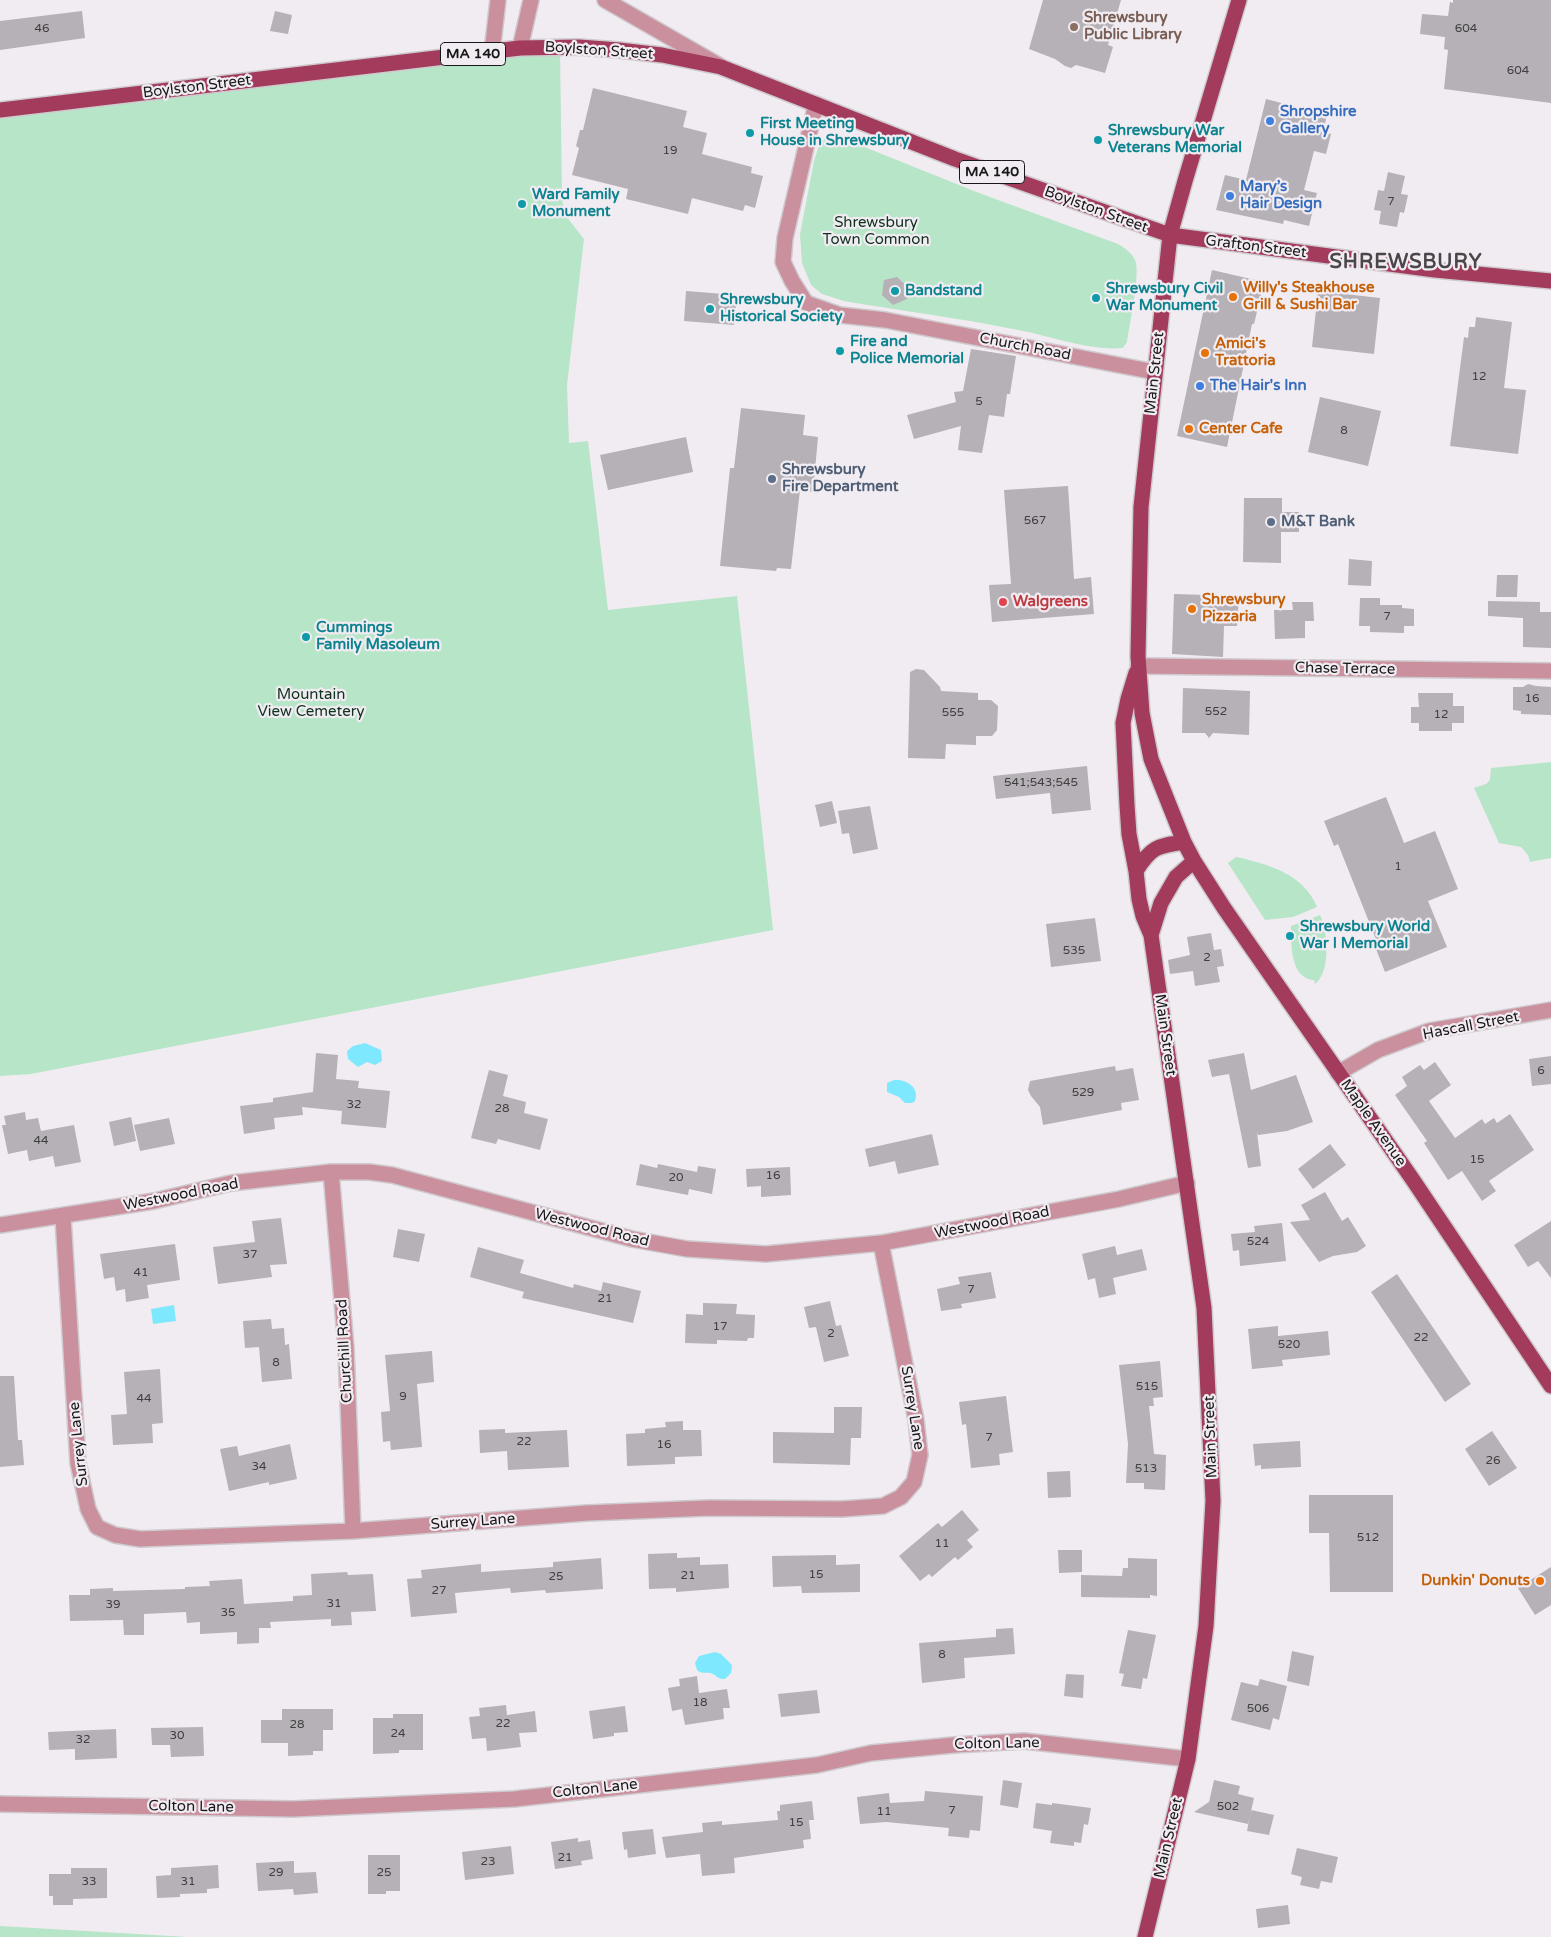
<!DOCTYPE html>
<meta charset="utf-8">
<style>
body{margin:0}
canvas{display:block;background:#f1ecf1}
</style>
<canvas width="1551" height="1937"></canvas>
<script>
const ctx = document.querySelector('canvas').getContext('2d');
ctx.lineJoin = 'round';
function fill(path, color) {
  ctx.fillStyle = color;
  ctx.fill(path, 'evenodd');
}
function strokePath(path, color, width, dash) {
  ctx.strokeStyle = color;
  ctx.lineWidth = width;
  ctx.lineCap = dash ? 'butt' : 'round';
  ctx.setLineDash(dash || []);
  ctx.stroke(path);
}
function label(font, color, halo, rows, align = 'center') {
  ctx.font = font + ' "Varela Round",sans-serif';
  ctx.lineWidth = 4.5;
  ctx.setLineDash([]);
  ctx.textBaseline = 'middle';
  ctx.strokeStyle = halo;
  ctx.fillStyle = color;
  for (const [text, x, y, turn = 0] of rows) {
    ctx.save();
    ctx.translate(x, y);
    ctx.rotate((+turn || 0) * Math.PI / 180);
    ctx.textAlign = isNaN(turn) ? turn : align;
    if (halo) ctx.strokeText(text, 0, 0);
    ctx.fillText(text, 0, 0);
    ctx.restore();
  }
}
fill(new Path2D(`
 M560,48L562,200L566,216L584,239L567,385L569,443L588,441L608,610L737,596L773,930L31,1074L0,1076V110Z
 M832,134L979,193L1118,244C1125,248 1132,253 1135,260C1141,271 1129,327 1127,342L1123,348C1087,351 1052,336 1018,330C960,318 902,311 844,301L822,294L811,285L802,263L800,234L814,161L820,142Z
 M1551,762V858L1530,862L1528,855L1521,847L1499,843L1474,788L1486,784L1490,780L1491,768Z
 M1236,857C1268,864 1304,874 1317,907L1293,917L1265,920L1228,863Z
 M1320,915C1328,932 1331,972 1315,984L1314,980C1290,979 1291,943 1291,926Z
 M0,1926L188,1937H0Z`), '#b7e5c8');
fill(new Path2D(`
 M365,1043L381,1050L382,1061L375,1065L367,1062L358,1067L348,1059L347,1051L353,1046Z
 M894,1080C906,1079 920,1087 915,1101L912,1103H905L899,1097L887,1092V1083Z
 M174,1305L176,1321L153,1324L151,1309Z
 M715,1652L721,1654L732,1665L731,1673L725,1679C718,1679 718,1677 713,1674C707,1671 702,1675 697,1670L695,1663L699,1656Z`), '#7ee9fe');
fill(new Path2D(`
 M1043,0H1121L1108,45L1113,47L1105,73L1076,65L1071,68L1065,66L1055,59L1029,49Z
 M1453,0H1551V103L1444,89L1448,50L1444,49L1445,37L1420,34L1422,14L1448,16L1450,2L1453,3Z
 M82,11L85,38L0,50V21Z
 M275,11L292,15L288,34L270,31Z
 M593,88L687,111L683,127L707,133L702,154L752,167L751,173L763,176L755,208L745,205L743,211L692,198L688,214L626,199L628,189L572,175L579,148L576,146L580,130H583Z
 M1266,99L1327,115L1323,132L1331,134L1326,154L1314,151L1304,190L1317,193L1309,226L1284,220L1283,224L1216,210L1225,175L1246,180Z
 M1388,172L1405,176L1401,194L1408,195L1404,213L1400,212L1397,227L1379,224L1381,211L1374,210L1378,190L1384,191Z
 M1212,270L1264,282L1254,324H1252L1227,447L1177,436Z
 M897,277L909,288L907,299L893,305L882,295L884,280Z
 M686,291L737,295L734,325L684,321Z
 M1318,291L1380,298L1374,354L1312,347Z
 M1476,317L1512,322L1504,388L1526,390L1518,454L1450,446L1464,337L1468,338L1469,327H1475Z
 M971,349L1016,356L1010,394H1007L1004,417L989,415L982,453L958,450L961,426L914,439L907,415L956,402L954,392L963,391Z
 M1320,397L1381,411L1368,466L1308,452Z
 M741,408L805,415L803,435L818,437L813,492L800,490L791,569L777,568L776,571L720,566L730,468H734Z
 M686,437L693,472L608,490L600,455Z
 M1068,486L1074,579L1091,577L1094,614L992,622L989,585L1011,584L1004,490Z
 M1244,498H1282V512H1299V532H1281V563L1243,562Z
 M1349,559L1372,561L1371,586L1348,585Z
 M1497,575H1518L1517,597H1496Z
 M1174,594L1239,596L1237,626H1224L1223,657L1172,654Z
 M1360,598H1380V605H1402V608L1414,609V626H1404V633L1370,632V626H1359Z
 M1488,601L1540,602V612H1551V648L1523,647V618L1488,616Z
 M1292,602H1313L1314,621H1305V638L1275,639L1274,610H1293Z
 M916,669L924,670L940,687L941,691L978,693V700H991L998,706L997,730L992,736H976V745L946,744L945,759L908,758L910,672Z
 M1528,684L1536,686L1551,687V715L1521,714V711L1513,710V687H1523Z
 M1183,688L1250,691L1249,735L1213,733L1209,738L1205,733H1182Z
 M1418,693H1453V706H1464V723H1452V731H1419V723H1411V707H1419Z
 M1087,766L1091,810L1052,814L1050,793L996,799L993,776Z
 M1386,797L1404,843L1435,831L1458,889L1428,901L1447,947L1385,972L1376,949L1379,947L1338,844L1334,846L1324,821Z
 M832,801L837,823L820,827L815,805Z
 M870,806L878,849L853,854L849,833L842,834L838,811Z
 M1095,918L1101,961L1051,967L1046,924Z
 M1211,933L1214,950L1221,949L1224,966L1217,967L1220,982L1195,986L1193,971L1170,974L1168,960L1190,955L1187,937Z
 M316,1053L338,1055L336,1079L359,1081L358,1088L390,1091L386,1128L341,1124L342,1111L302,1107L303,1115L274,1118L275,1129L244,1134L240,1106L273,1102V1098L313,1092Z
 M1244,1053L1251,1090L1296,1075L1313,1122L1287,1131L1258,1135L1257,1132L1261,1166L1248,1168L1229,1074L1212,1077L1208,1060Z
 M1551,1056V1084L1532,1086L1529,1059Z
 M1435,1062L1451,1085L1429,1101L1455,1138L1482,1119L1485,1124L1494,1118L1497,1123L1510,1114L1534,1150L1489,1181L1496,1191L1482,1201L1462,1171L1448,1180L1424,1143L1427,1141L1395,1095L1407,1086L1402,1077L1420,1065L1424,1070Z
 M1115,1066L1116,1071L1133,1068L1139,1100L1121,1103L1122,1110L1043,1125L1040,1107L1031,1096L1028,1090L1030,1081Z
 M489,1070L508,1075L503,1096L526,1102L524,1113L548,1119L540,1150L498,1139L496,1144L471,1138Z
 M25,1112L26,1120L38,1118L41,1131L74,1125L81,1162L55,1167L53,1156L29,1161L27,1150L8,1154L2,1125H6L4,1116Z
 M131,1117L136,1141L114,1146L109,1122Z
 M169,1118L175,1144L140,1151L134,1125Z
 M932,1134L939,1165L898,1174L895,1161L869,1167L865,1149Z
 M1330,1144L1346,1165L1313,1189L1298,1169Z
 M640,1164L657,1168L658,1164L697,1172L698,1166L716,1169L712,1194L689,1189L688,1195L636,1185Z
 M790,1167L791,1195L761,1197V1186L747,1187L746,1169Z
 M1325,1192L1342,1221L1348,1217L1366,1246L1357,1252L1333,1256L1319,1262L1290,1222L1310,1220L1301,1205Z
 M281,1218L287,1264L270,1265L272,1277L218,1284L213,1247L255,1242L252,1221Z
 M1551,1221V1278L1538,1261L1528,1267L1514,1245Z
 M1282,1223L1286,1261L1240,1266L1239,1250L1233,1251L1231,1234L1255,1232L1254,1226Z
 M398,1229L425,1234L419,1262L393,1257Z
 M175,1244L180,1280L147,1285L149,1298L126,1302L125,1289L116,1291L114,1277L104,1279L100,1254Z
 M1115,1246L1117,1255L1142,1249L1147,1270L1113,1278L1116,1294L1099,1298L1095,1278L1088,1280L1082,1254Z
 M478,1247L524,1260L520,1273L573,1288L574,1284L601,1291L603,1282L641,1291L633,1323L522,1298L524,1292L470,1277Z
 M991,1272L996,1298L961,1304L962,1308L941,1311L937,1289L960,1284L958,1277Z
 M1397,1274L1471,1384L1445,1402L1371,1292Z
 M830,1301L836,1326L841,1325L849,1356L824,1362L816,1327L809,1328L804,1307Z
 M703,1303L737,1304L736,1314L755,1315L754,1338H748L747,1341L717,1340V1344L685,1343L686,1314L703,1315Z
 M271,1319L272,1329L284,1328L285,1345L289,1344L292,1379L262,1382L259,1347L245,1348L243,1321Z
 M1278,1326V1336L1328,1331L1330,1355L1282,1360L1283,1366L1252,1369L1248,1329Z
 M432,1351L434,1382L417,1384L422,1447L391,1450L390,1441L383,1442L381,1412L390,1411L385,1355Z
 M1160,1361L1163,1397L1153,1398L1154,1406H1149L1154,1454L1166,1455L1165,1490L1144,1489V1483H1126L1128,1444L1119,1365Z
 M160,1369L163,1423L152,1424L153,1443L113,1445L111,1415L127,1414L124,1372Z
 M0,1376H14L18,1440H22L24,1465L0,1467Z
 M1006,1396L1013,1452L999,1454L1000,1465L971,1468L966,1424L962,1425L959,1402Z
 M834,1407H862L861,1438H851L850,1465L773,1463V1432L834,1433Z
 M683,1421V1430H701L702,1456L675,1457V1464L627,1466L626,1434L645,1433V1429L666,1427L665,1422Z
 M505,1429V1433L567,1430L569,1467L508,1470L507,1451L480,1453L479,1430Z
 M1492,1431L1517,1468L1489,1486L1465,1449Z
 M1300,1441L1301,1467L1261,1469V1465L1255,1466L1253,1444Z
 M290,1444L297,1479L269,1485V1482L229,1491L220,1449L237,1446L239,1456Z
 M1070,1471L1071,1497L1048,1498L1047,1472Z
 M1309,1495H1393V1592H1330L1329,1533H1309Z
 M962,1510L979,1530L967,1540L973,1547L958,1560L955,1557L932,1577L929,1574L920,1581L899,1556L938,1523L942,1527Z
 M1058,1550H1082V1572L1059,1573Z
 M677,1553V1558L700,1557V1565L728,1564L729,1588L676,1592V1588L649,1589L648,1554Z
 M836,1555V1565L860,1564V1592L802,1593L801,1586L773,1587L772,1556Z
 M601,1558L603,1589L546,1593L545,1590L511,1593L510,1588L455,1593L457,1613L411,1617L407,1579L422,1578L421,1570L481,1564V1572L553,1567V1562Z
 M1128,1558L1157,1559V1596L1150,1595V1598L1081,1597V1575L1122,1576L1123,1568H1128Z
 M1551,1567V1605L1535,1615L1518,1588Z
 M347,1572L348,1575L373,1574L376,1611L351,1612L352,1625L331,1626V1619L270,1622L271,1628H259V1643L237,1644V1632L200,1634V1622L187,1623L186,1612L144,1614V1635H124L123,1620L70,1621L69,1595H90V1589L113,1588V1591L185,1589V1587L210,1586L209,1581L242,1579L244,1604L293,1601V1596L312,1595L311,1574Z
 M1013,1628L1015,1654L964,1658L965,1678L922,1683L919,1643L996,1637V1629Z
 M1128,1630L1156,1635L1147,1679L1143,1678L1141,1689L1121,1686L1124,1674L1119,1673Z
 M1292,1651L1314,1656L1309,1686L1287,1681Z
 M1066,1674L1084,1675L1083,1698L1064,1696Z
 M697,1676L699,1693L727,1689L730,1708H723L724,1719L685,1725L682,1709L672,1711L668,1688L680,1686L679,1679Z
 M1260,1679L1287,1686L1279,1720L1273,1718L1270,1730L1231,1720L1241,1682L1258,1686Z
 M817,1690L820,1713L781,1717L778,1694Z
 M506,1705L507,1715L535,1711L537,1732L519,1733L521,1747L487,1751L486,1738L472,1739L469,1717L480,1716L479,1708Z
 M625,1706L628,1732L614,1733V1736L593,1739L589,1711Z
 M282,1709H333V1730H323V1751H313V1755L288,1756V1743H261V1720H282Z
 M393,1714H423V1750H399V1753L373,1754V1718H393Z
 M203,1727L204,1756L171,1757L170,1745H152L151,1728Z
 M116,1729L117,1758L75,1760V1749L49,1750L48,1732Z
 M1003,1780L1022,1783L1018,1808L1000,1805Z
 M1214,1780L1240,1786L1238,1794L1254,1798L1248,1824L1194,1812L1209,1802Z
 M925,1791L983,1796L980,1831L970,1830L969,1838L948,1836L949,1828L886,1822L860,1824L857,1797L889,1793L890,1803L924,1801Z
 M812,1801L814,1820H809L811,1839L803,1840L804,1848L734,1858L735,1873L702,1876L700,1854L666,1858L662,1837L703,1832L702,1823L722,1821V1825L778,1820L777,1811H780V1805Z
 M1036,1803L1052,1805V1803L1091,1808L1088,1825L1084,1824L1081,1843L1074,1842V1846L1050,1843L1052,1831L1033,1828Z
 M1251,1810L1274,1815L1269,1835L1247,1831Z
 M653,1829L656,1854L628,1858L627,1849L624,1850L622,1832Z
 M578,1838V1842L590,1840L593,1859L581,1861L582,1865L555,1869L551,1842Z
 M511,1846L514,1874L465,1880L462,1852Z
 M1297,1848L1338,1857L1332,1883L1321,1881L1319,1889L1300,1885L1302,1877L1291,1874Z
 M368,1855H400V1891H386V1894H368Z
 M294,1861V1873L316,1872L318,1893L294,1895L293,1889L258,1891L256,1863Z
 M218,1865L219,1888L207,1889V1893L180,1894V1897L157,1898L156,1876L171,1875V1868Z
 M71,1868H107V1898L73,1899V1905H53V1896H49V1874H71Z
 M1288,1905L1290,1924L1258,1928L1256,1909Z`), '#b6b1b6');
const minor = new Path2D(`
 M605,0L720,66
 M520,48L531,0
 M492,52L498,0
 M816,104L785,238L783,262L792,281L806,303L840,315L885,320L1155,372
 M1138,666L1551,671
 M1338,1073L1378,1050L1429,1031L1551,1010
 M331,1172L346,1348L353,1531
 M63,1217L78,1463L88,1509L97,1527L115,1535L140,1539L353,1531L587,1513L709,1508L842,1509L883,1506L901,1497L914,1482L920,1455L916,1420L881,1243
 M0,1225L154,1201L231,1183L331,1172H369L392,1175L632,1239L687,1249L766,1254L881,1243L1119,1199L1187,1183
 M0,1804L293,1809L514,1799L817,1765L871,1753L954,1745L1024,1741L1188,1759`);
const major = new Path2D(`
 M1239,0L1185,181L1170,235L1141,507L1138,656L1142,713L1151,759L1184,842L1194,861L1224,908L1413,1180L1551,1386
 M0,110L520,48L579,47L619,50L662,55L721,67L955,159L1170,235L1435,270L1551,281
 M1136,673L1128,699L1123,723L1127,805L1129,834L1136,871L1139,899L1143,916L1151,935L1204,1308L1213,1501L1206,1626L1188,1759L1145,1937
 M1136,871C1151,847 1157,846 1184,842
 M1151,935L1161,903L1176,877L1194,861`);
strokePath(minor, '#cecace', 18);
strokePath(major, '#cecace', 18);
strokePath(minor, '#cb909e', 15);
strokePath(major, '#a23b5c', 15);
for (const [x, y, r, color] of [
 [1074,27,5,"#8d6e63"],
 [1270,121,5,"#3f7fe0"],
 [750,133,5,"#0f9aa8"],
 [1098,140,5,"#0f9aa8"],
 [1230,196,5,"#3f7fe0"],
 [522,204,5,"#0f9aa8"],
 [895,291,5,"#0f9aa8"],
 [1233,297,5,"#e8710a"],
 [1096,298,5,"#0f9aa8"],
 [710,309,5,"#0f9aa8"],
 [840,351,5,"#0f9aa8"],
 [1205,353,5,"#e8710a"],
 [1200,386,5,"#3f7fe0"],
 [1189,429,5,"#e8710a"],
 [772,479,5,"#5c6f8a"],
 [1271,522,5,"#5c6f8a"],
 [1003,602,5,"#e0444e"],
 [1192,609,5,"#e8710a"],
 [306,637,5,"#0f9aa8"],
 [1290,936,5,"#0f9aa8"],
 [1540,1581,5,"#e8710a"]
]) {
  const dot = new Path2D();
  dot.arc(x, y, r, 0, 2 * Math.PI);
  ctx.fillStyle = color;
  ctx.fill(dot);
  strokePath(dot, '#f1ecf1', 2);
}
label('12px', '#403e40', null, [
 ["46",42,29],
 ["604",1466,29],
 ["604",1518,71],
 ["19",670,151],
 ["7",1391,202],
 ["12",1479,377],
 ["5",979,402],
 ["8",1344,431],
 ["567",1035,521],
 ["7",1387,617],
 ["16",1532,699],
 ["552",1216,712],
 ["555",953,713],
 ["12",1441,715],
 ["541;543;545",1041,783],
 ["1",1398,867],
 ["535",1074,951],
 ["2",1207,958],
 ["6",1541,1071],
 ["529",1083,1093],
 ["32",354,1105],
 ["28",502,1109],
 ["44",41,1141],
 ["15",1477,1160],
 ["16",773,1176],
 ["20",676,1178],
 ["524",1258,1242],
 ["37",250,1255],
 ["41",141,1273],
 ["7",971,1290],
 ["21",605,1299],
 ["17",720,1327],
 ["2",831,1334],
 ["22",1421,1338],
 ["520",1289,1345],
 ["8",276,1363],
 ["515",1147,1387],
 ["9",403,1397],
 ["44",144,1399],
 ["7",989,1438],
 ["22",524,1442],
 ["16",664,1445],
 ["26",1493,1461],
 ["34",259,1467],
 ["513",1146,1469],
 ["512",1368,1538],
 ["11",942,1544],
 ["15",816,1575],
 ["21",688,1576],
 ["25",556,1577],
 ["27",439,1591],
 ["31",334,1604],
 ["39",113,1605],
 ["35",228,1613],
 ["8",942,1655],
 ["18",700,1703],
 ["506",1258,1709],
 ["22",503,1724],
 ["28",297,1725],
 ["24",398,1734],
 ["30",177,1736],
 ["32",83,1740],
 ["502",1228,1807],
 ["7",952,1811],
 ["11",884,1812],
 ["15",796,1823],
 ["21",565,1858],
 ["23",488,1862],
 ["29",276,1873],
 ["25",384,1873],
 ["33",89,1882],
 ["31",188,1882]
]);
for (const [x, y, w] of [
 [473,54,65],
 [992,172,65]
]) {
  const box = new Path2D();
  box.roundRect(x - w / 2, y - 11.5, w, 23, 4);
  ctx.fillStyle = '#f1ecf1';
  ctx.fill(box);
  strokePath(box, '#191719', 1);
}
label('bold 14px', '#191719', null, [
 ["MA 140",473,54],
 ["MA 140",992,172]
]);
label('bold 15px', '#785e54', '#f1ecf1', [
 ["Shrewsbury",1084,18],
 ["Public Library",1084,35]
], 'left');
label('15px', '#191719', '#f1ecf1', [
 ["Boylston Street",599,51,4],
 ["Boylston Street",197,87,-7],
 ["Boylston Street",1096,210,20],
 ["Grafton Street",1256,247,7],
 ["Church Road",1025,347,11],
 ["Main Street",1155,373,-84],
 ["Chase Terrace",1345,669,1],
 ["Hascall Street",1471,1026,-11],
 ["Main Street",1165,1035,82],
 ["Maple Avenue",1373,1123,55],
 ["Westwood Road",181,1195,-11],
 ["Westwood Road",992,1223,-11],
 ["Westwood Road",592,1228,14],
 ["Churchill Road",345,1351,-93],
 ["Surrey Lane",912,1408,81],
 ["Main Street",1211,1437,-92],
 ["Surrey Lane",79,1444,-96],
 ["Surrey Lane",473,1522,-4],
 ["Colton Lane",997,1744,-1],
 ["Colton Lane",595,1789,-6],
 ["Colton Lane",191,1807,1],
 ["Main Street",1169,1838,-77]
]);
label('bold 15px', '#366cbe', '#f1ecf1', [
 ["Shropshire",1280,112],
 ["Gallery",1280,129],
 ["Mary’s",1240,187],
 ["Hair Design",1240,204],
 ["The Hair's Inn",1210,386]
], 'left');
label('bold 15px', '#0d838f', '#f1ecf1', [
 ["First Meeting",760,124],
 ["House in Shrewsbury",760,141],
 ["Shrewsbury War",1108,131],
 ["Veterans Memorial",1108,148],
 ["Ward Family",532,195],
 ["Monument",532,212],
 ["Shrewsbury Civil",1106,289],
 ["War Monument",1106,306],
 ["Bandstand",905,291],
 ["Shrewsbury",720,300],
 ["Historical Society",720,317],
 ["Fire and",850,342],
 ["Police Memorial",850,359],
 ["Cummings",316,628],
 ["Family Masoleum",316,645],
 ["Shrewsbury World",1300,927],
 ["War I Memorial",1300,944]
], 'left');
label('15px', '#0e311e', '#f1ecf1', [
 ["Shrewsbury",876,223],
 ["Town Common",876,240],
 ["Mountain",311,695],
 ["View Cemetery",311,712]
]);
label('bold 15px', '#c56008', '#f1ecf1', [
 ["Willy's Steakhouse",1243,288],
 ["Grill & Sushi Bar",1243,305],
 ["Amici's",1215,344],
 ["Trattoria",1215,361],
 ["Center Cafe",1199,429],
 ["Shrewsbury",1202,600],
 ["Pizzaria",1202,617],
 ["Dunkin' Donuts",1530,1581,"right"]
], 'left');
label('bold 15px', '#4e5e75', '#f1ecf1', [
 ["Shrewsbury",782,470],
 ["Fire Department",782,487],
 ["M&T Bank",1281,522]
], 'left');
label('bold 15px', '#be3a42', '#f1ecf1', [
 ["Walgreens",1013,602]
], 'left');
ctx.letterSpacing = '1px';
label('bold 20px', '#4a464a', '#f1ecf1', [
 ["SHREWSBURY",1406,263]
]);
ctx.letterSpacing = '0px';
</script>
